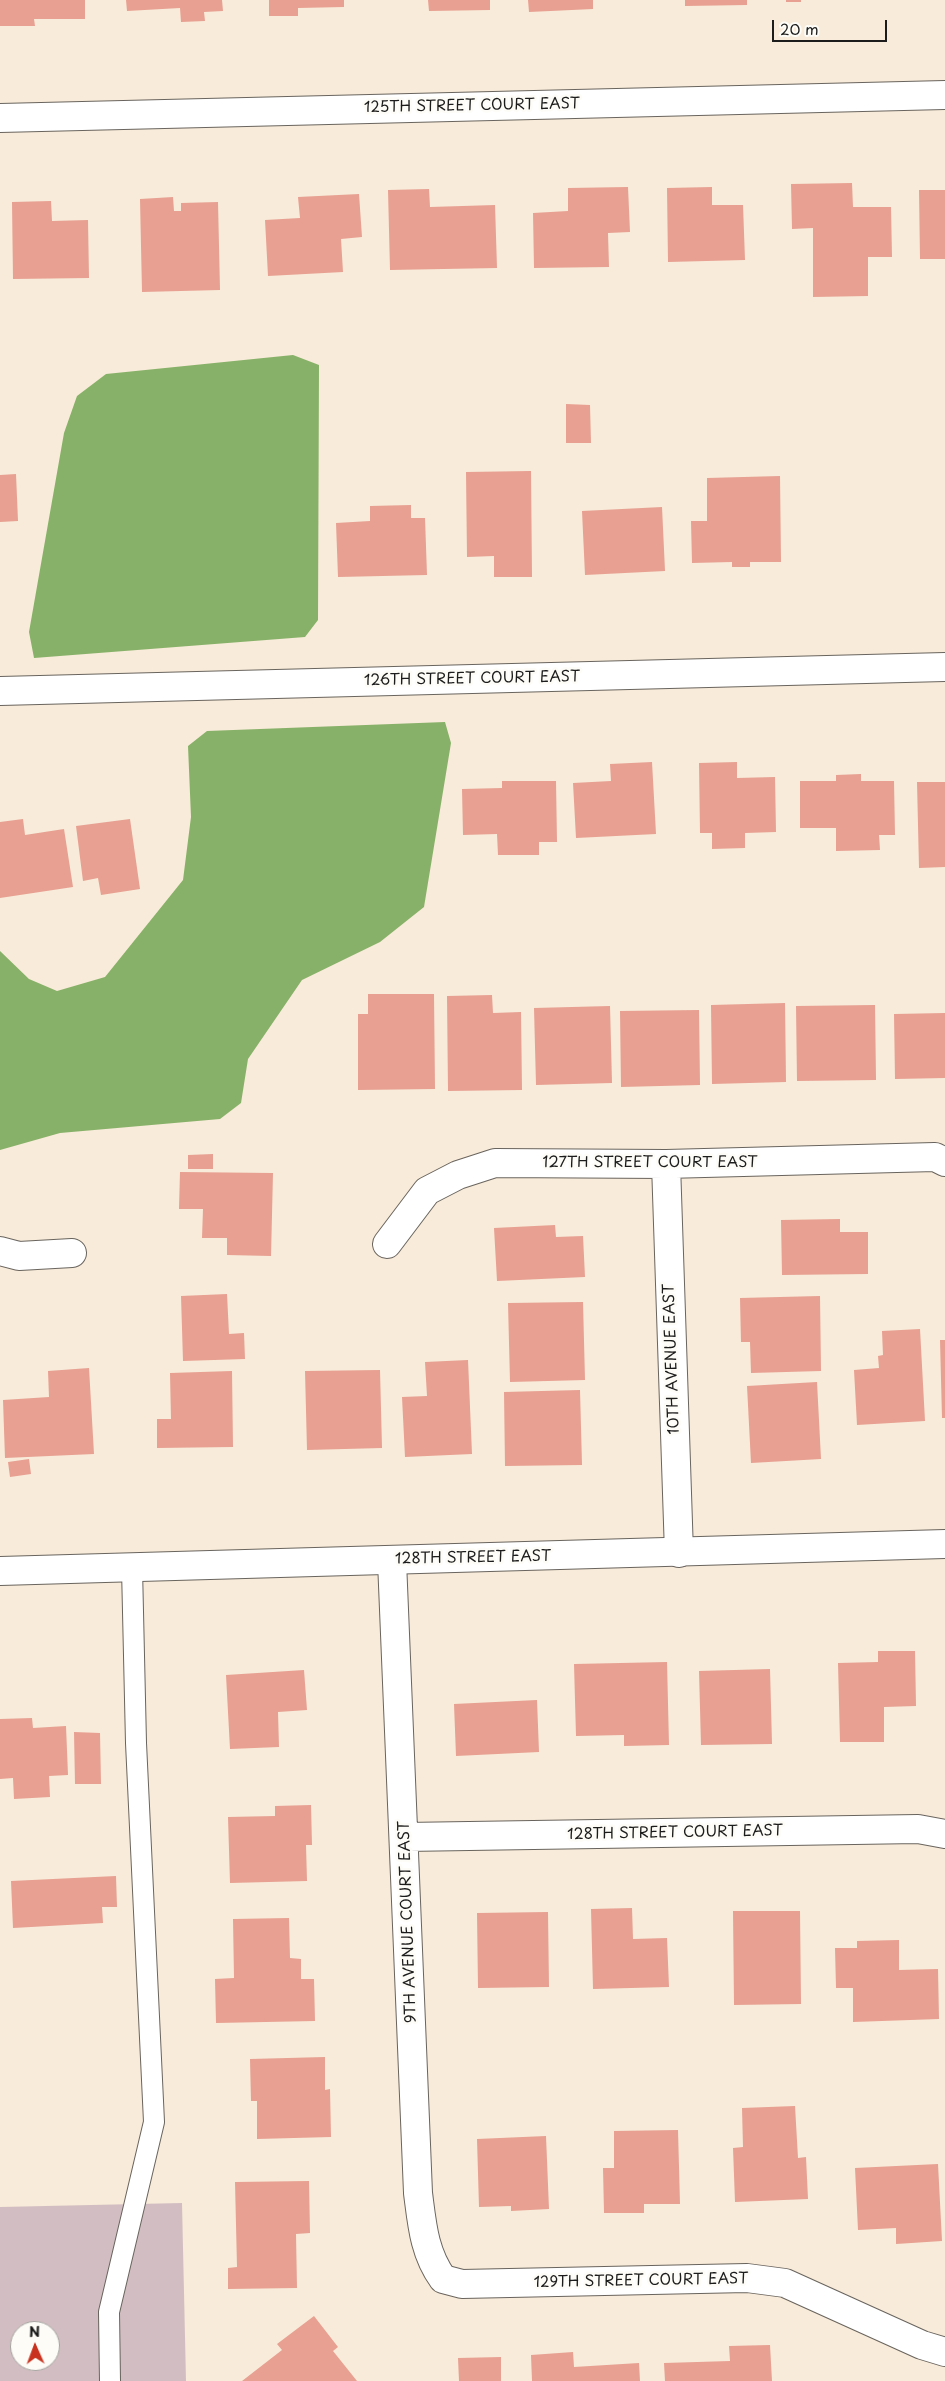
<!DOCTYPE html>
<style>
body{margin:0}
#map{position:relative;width:945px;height:2381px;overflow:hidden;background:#f8ebd9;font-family:"Playpen Sans",sans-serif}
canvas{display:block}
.north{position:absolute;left:10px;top:2321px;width:50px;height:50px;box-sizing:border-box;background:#fdfcf7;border:1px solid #a3a29f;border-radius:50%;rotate:358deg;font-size:14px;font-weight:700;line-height:20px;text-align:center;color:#1c1c1c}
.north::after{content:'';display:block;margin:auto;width:18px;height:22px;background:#c8321e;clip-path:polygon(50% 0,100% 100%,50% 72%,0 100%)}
.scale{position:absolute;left:772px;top:20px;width:115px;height:22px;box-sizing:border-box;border:2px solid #1c1c1c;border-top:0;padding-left:6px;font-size:15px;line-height:18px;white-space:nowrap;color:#1c1c1c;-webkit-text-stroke:4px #fdfcf7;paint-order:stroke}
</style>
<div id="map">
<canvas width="945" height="2381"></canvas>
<div class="north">N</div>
<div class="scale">20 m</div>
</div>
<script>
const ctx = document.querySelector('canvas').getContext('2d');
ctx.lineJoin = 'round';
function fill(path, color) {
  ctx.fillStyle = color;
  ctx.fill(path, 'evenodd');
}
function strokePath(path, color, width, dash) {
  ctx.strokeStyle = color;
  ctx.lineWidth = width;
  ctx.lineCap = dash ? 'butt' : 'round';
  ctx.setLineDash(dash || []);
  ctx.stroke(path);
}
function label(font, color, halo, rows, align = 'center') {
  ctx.font = font + ' "Playpen Sans",sans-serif';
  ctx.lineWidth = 5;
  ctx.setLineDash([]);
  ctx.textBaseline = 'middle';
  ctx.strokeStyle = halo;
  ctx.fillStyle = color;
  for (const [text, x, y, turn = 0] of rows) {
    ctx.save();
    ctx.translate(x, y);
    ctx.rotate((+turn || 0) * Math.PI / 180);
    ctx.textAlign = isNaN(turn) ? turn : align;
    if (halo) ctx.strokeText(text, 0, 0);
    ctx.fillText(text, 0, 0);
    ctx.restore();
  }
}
fill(new Path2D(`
 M182,2203L186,2381H0V2207ZM20,2331H50V2361H20Z`), '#d2bec2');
fill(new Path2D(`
 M293,355L319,365L318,620L305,637L34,658L29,632L64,433L77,396L106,374Z
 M445,722L451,743L424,907L380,942L302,980L248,1059L241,1103L220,1119L60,1133L0,1150V951L29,979L57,991L105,977L183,880L191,817L188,746L207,731Z`), '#87b168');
fill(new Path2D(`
 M0,0H85V19H34L35,26H0Z
 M126,0H222L223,11L204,12L205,21L181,22L180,8L127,11Z
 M269,0H344V7L298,8V16H269Z
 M428,0H490V10L429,11Z
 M528,0H593V9L529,12Z
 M685,0H747V5L685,6Z
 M786,0H801V2H786Z
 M852,183L853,207H891L892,257H868V296L813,297V228L792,229L791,184Z
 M628,187L630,232L608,233L609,267L534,268L533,213L568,211V188Z
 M712,187V205H743L745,260L668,262L667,188Z
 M429,189L430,207L495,205L497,268L390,270L388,190Z
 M919,190H945V259H920Z
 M359,194L362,237L341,239L343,272L268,276L265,220L300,218L298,197Z
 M173,197L174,211H181V203L218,202L220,290L142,292L140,199Z
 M51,201L52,221L88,220L89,278L13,279L12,202Z
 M566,404L590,405L591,443H566Z
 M531,471L532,577H494V556L467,557L466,472Z
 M16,474L18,521L0,522V475Z
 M780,476L781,562H750V567H732V562L692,563L691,521H707V478Z
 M411,505V518H425L427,575L338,577L336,523L370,521V506Z
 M662,507L665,571L585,575L582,511Z
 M652,762L656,834L576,838L573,783L611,781L610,764Z
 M737,762V778L775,777L776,832L745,833V848L712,849V833H700L699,763Z
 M861,774V781H894L895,835H879L880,850L836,851V828H800V781H836V775Z
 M502,781H556L557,842H539V855H498L497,834L463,835L462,789L502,788Z
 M917,782H945V867L919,868Z
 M23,819L25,835L64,829L73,887L0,898V822Z
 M130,819L140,889L101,895L98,878L83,881L76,826Z
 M368,994H434L435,1089L358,1090V1014H368Z
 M492,995L493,1013L521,1012L522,1090L448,1091L447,996Z
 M785,1003L786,1082L712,1084L711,1005Z
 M875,1005L876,1080L797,1081L796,1006Z
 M610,1006L612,1083L536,1085L534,1008Z
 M699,1010L700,1085L621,1087L620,1011Z
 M945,1013V1078L895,1079L894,1014Z
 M213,1154V1169H188V1155Z
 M180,1172L273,1173L271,1256L227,1255V1238H202L203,1209H179Z
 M840,1219V1232H868V1274L782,1275L781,1220Z
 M555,1225L556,1237L583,1236L585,1277L497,1281L494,1228Z
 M227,1294L229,1334L244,1333L245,1359L183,1361L181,1296Z
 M820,1296L821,1371L751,1373L750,1342H741L740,1298Z
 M583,1302L585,1380L510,1382L508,1303Z
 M920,1329L925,1421L857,1425L854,1370L879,1368L878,1356L883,1355L882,1331Z
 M940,1340H945V1418H942Z
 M468,1360L472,1454L405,1457L402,1397L427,1396L425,1362Z
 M89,1368L94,1454L5,1458L3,1400L49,1397L48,1371Z
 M380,1370L382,1448L307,1450L305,1371Z
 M232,1371L233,1447L157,1448V1419H171L170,1373Z
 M817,1382L821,1459L751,1463L747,1386Z
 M580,1390L582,1465L505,1466L504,1392Z
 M29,1459L31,1474L10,1477L8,1462Z
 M878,1651H915L916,1706L884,1707V1742H840L838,1663L878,1662Z
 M667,1662L669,1745L624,1746V1735L576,1736L574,1664Z
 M770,1669L772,1744L701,1745L699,1671Z
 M304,1670L307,1710L278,1712L279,1747L230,1749L226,1675Z
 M537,1700L539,1752L456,1756L454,1704Z
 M32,1718L33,1728L66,1726L68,1775L49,1776L50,1797L14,1799L13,1778L0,1779V1719Z
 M74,1732L100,1733L101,1784H75Z
 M311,1805L312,1845H306L307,1881L230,1883L228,1817L275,1816V1806Z
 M116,1876L117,1907H102L103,1923L13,1928L11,1881Z
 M632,1908L633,1939L667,1938L669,1987L593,1989L591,1909Z
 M733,1911H800L801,2004L734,2005Z
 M548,1912L549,1987L478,1988L477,1913Z
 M289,1918L290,1958L301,1959V1979H314L315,2021L216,2023L215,1979L234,1978L233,1919Z
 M899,1940V1970L938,1969L939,2019L853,2022V1988H836L835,1948H857V1941Z
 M325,2057V2090L330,2089L331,2137L257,2139V2101H251L250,2059Z
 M795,2106L798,2158L806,2157L808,2199L735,2202L733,2148L743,2147L742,2108Z
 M678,2130L680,2204H644V2213H604L603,2168H614V2131Z
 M546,2136L549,2209L511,2211V2206L479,2207L477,2139Z
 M938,2164L942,2241L896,2244V2228L858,2230L855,2168Z
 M309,2181L310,2233L296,2234L297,2288L228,2289V2268L237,2267L235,2182Z
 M314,2316L338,2347L333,2351L357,2381H242L282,2350L277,2344Z
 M770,2345L772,2381H665L664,2363L730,2361L729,2346Z
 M573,2352L574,2367L639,2363L640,2381H532L531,2355Z
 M501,2357V2381H459L458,2358Z`), '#e7a092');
const service = new Path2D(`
 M110,2381L109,2312L154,2122L136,1743L132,1568`);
const minor = new Path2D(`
 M0,118L945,95
 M0,691L945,667
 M666,1164L679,1553
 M387,1244L427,1191L458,1175L495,1163L666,1164L935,1157L945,1162
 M0,1251L19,1256L72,1253
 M392,1561L418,2193C422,2224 424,2253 443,2279L462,2284L747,2278L785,2283L922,2345L945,2352
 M405,1837L918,1829L945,1834`);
const tertiary = new Path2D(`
 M0,1571L945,1544`);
strokePath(service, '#69645e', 22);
strokePath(minor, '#69645e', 30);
strokePath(tertiary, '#69645e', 30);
strokePath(service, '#fff', 20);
strokePath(minor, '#fff', 28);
strokePath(tertiary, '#fff', 28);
label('15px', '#1c1c1c', '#fdfcf7', [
 ["125TH STREET COURT EAST",472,106,-1],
 ["126TH STREET COURT EAST",472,679,-1],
 ["127TH STREET COURT EAST",650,1163],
 ["10TH AVENUE EAST",672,1359,-92],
 ["128TH STREET EAST",473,1558,-1],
 ["128TH STREET COURT EAST",675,1833,-1],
 ["9TH AVENUE COURT EAST",408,1922,-92],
 ["129TH STREET COURT EAST",641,2281,-1]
]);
</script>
